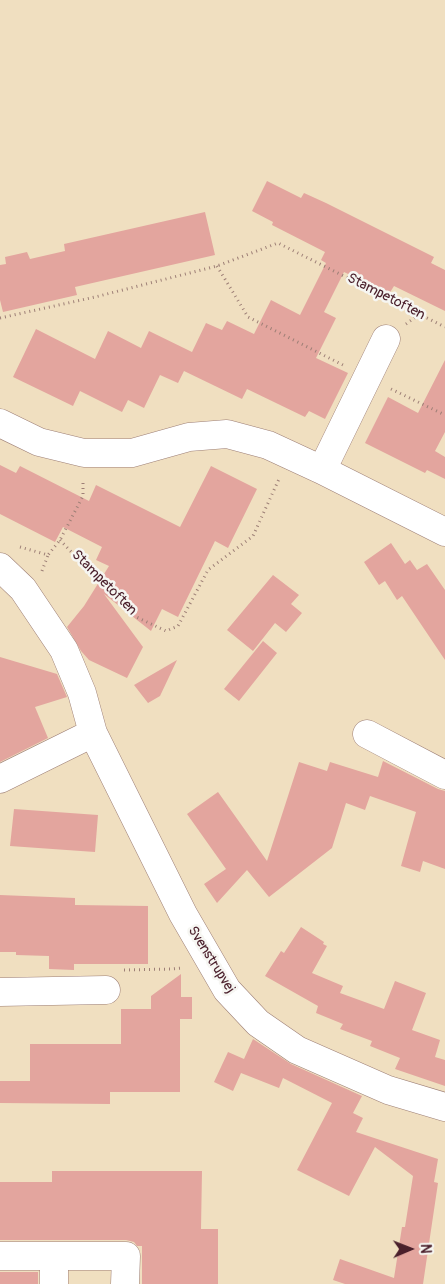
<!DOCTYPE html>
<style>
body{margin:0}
#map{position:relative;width:445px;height:1284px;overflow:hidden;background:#f0dfc0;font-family:Pangolin,sans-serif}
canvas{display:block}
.north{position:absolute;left:385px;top:1224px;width:50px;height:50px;-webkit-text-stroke:4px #f6f6f2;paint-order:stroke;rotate:89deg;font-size:14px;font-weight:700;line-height:20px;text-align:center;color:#4a1f2b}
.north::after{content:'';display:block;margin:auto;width:18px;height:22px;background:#4a1f2b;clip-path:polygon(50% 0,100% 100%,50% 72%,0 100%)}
</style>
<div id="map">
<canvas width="445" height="1284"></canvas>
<div class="north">N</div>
</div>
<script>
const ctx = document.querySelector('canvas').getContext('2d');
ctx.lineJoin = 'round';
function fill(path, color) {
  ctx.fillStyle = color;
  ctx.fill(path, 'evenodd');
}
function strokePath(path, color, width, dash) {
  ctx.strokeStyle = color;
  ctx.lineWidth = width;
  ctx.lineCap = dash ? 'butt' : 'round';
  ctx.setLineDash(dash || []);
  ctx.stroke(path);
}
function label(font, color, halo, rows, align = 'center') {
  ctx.font = font + ' Pangolin,sans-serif';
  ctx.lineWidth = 5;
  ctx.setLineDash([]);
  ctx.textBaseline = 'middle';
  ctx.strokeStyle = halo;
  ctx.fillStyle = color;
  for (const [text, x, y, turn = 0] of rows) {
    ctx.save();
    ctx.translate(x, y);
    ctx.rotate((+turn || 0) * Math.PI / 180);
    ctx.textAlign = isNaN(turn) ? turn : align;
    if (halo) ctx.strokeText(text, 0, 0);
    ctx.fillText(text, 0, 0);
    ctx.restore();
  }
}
fill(new Path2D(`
 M267,181L301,198L304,193L326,203L434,257L431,263L445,270V311L394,286L389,294L344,272L324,312L336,318L316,358L348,373L325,419L309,411L305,417L247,389L242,399L184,371L178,383L160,375L144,408L128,400L122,412L80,391L73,406L13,377L36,329L95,359L108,331L141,348L149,331L192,352L206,323L222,330L227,321L254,334L271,300L300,315L326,263L321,260L325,252L272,225L273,222L252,211Z
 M205,212L215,255L75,287L77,295L3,312L0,300V265L6,264L5,257L27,252L30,259L65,251L64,244Z
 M445,360V432L435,451L445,457V479L427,470L425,473L365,443L388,397L418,413Z
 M0,465L16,473L20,466L89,501L96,485L180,527L211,466L257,489L228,548L215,541L178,617L162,609L151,631L104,594L143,647L127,678L89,660L81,651L67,627L84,606L109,566L96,560L102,547L63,527L55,542L0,514Z
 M391,543L405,564L410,560L417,570L427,564L445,590V660L402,596L397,600L385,581L379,585L364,562Z
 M273,575L299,595L291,604L302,613L286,632L275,623L253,651L227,630Z
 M263,641L277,653L239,701L224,689Z
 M0,657L57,674L67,697L35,707L48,738L0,762Z
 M177,660L160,696L148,703L134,685Z
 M383,761L438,789L445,791V869L423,861L420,872L401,866L416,812L370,796L365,810L346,803L332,848L269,897L247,870L217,903L204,884L226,869L187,814L218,792L267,861L299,762L327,771L330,762L378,777Z
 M14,809L98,815L95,852L10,846Z
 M0,895L75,898V905L148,906V964H74V970L49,969V956L16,955V952H0Z
 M301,927L324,942L323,944L327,946L312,973L343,986L340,993L384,1009L395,981L426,993L412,1030L440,1040L435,1057L445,1060V1086L395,1069L400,1058L370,1046L372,1041L340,1029L343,1024L316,1013L318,1006L265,976L281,951L284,953Z
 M181,974V997H192V1019H180V1092H110V1104L0,1103V1081H30V1044H121V1009H151V996Z
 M253,1039L291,1064L362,1096L353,1113L363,1118L356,1132L438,1159L434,1182L438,1183L423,1284H345L333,1280L340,1259L394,1278L402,1227H405L413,1176L375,1147L349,1196L297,1170L332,1103L283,1078L279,1088L241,1073L233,1091L214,1082L228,1052L244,1059Z
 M52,1171H202L201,1229H218V1284H142V1246H137L134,1242L126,1240H0V1182H52Z
 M0,1272H38V1284H0Z`), '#e3a59e');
const street = new Path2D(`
 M0,423L39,442L84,453H132L189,437L227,434L268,445L322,470L445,532
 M322,470L386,339
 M0,567L23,589L64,650L82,693L93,733L183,914L227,990L258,1023L297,1050L388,1090L445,1107
 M367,734L445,775
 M0,779L93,733
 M0,992L106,990
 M0,1256H126L125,1284
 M54,1256V1284`);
strokePath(street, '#9d7f76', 29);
strokePath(new Path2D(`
 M217,266L248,317L343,365
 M0,318L95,297L217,266L278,243L445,327
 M406,324L420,314
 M391,389L445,415
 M60,540L130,614L166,631L178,626L208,570L253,536L279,479
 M20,547L48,555L60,540L83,496V481
 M42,571L48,555
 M124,970L171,969L182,968`), '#9d7f76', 3, [1, 4]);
strokePath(street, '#fff', 28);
label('14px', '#4a1f2b', '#f6f6f2', [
 ["Stampetoften",386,297,27],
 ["Stampetoften",104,583,45],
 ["Svenstrupvej",211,960,58]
]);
</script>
